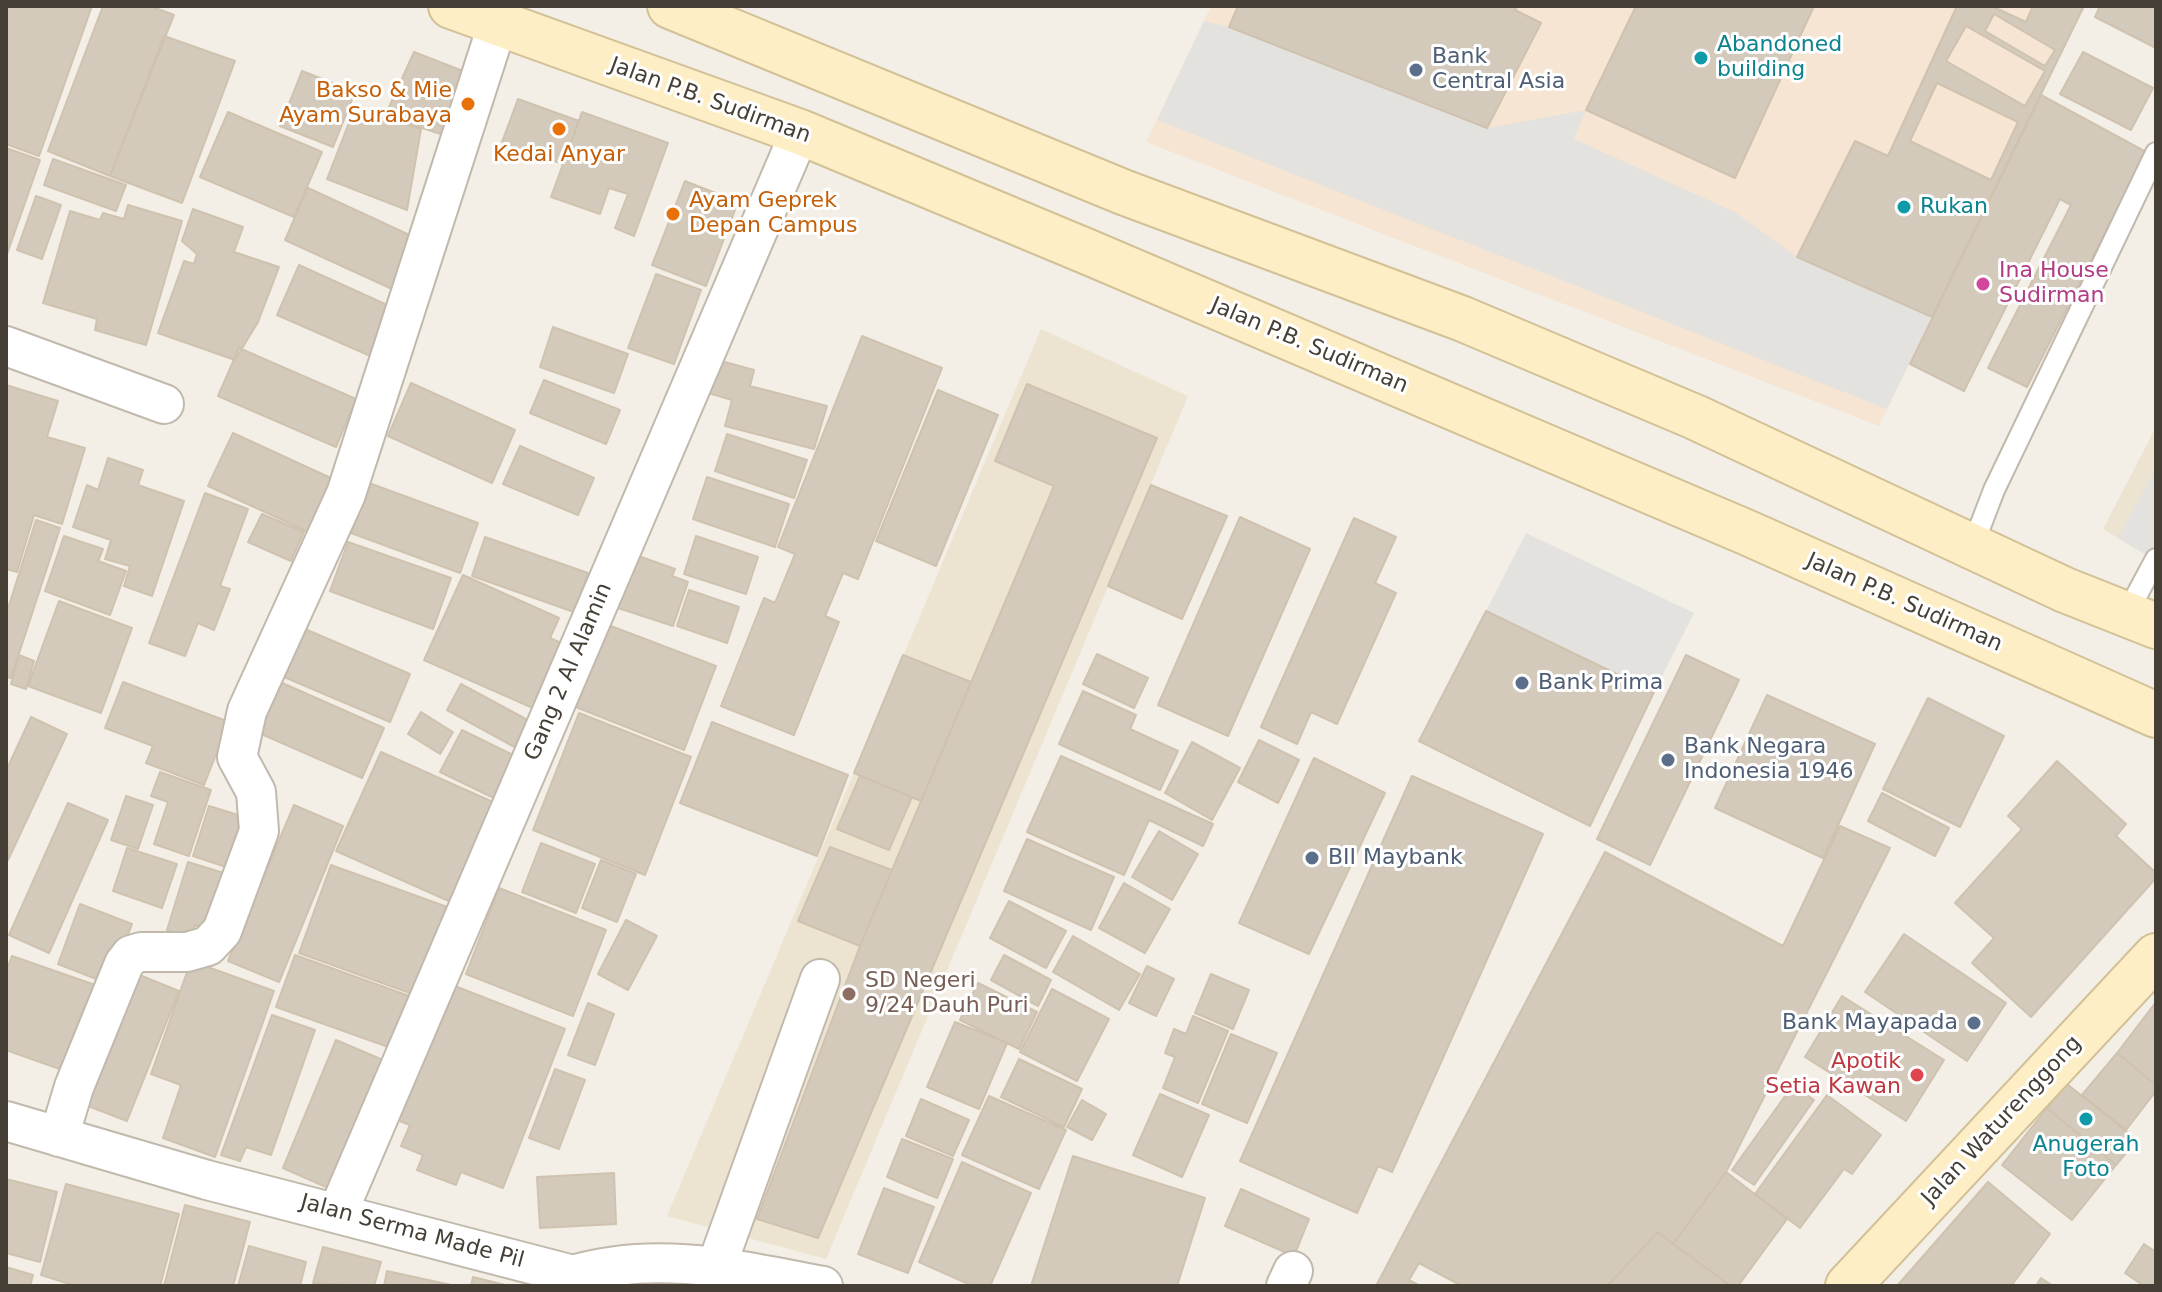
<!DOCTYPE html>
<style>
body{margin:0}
#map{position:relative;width:2162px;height:1292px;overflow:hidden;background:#f3efe6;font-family:"DejaVu Sans",sans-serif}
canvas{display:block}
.frame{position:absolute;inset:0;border:8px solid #463f36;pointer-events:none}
</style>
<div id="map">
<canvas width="2162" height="1292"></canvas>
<div class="frame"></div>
</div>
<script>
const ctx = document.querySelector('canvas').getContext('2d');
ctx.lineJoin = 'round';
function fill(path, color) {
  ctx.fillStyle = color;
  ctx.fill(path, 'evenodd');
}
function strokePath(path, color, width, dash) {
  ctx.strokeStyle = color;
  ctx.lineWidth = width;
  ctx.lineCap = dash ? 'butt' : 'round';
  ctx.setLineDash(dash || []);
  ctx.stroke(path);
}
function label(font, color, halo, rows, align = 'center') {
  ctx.font = font + ' "DejaVu Sans",sans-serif';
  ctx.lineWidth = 6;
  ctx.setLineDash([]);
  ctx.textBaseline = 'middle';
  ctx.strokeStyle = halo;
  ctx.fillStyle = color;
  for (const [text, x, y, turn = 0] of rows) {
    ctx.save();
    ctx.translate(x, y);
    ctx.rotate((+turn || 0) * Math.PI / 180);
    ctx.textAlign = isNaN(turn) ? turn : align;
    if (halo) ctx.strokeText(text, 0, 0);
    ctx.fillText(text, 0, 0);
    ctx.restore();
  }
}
fill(new Path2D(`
 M1211,6H2084L1879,426L1146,142Z`), '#f5e5d2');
fill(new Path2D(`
 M1041,329L1188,396L826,1259L667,1216Z
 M2156,427V561L2103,529Z`), '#ece3d0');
fill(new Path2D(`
 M1204,21L1229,27L1487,128L1586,110L1574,139L1735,212L1797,257L1932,317L1887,409L1157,120Z
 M2156,467V561L2118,538Z
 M1526,533L1694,613L1654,692L1486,611Z`), '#e4e2de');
const building = new Path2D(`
 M6,6H92L39,156L6,144Z
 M103,6H150L174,15L110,176L48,151Z
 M1238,6H1517L1515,10L1541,23L1487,128L1229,27Z
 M1636,6H1814L1735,178L1586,110Z
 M1957,6H2084L1932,317L1797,257L1855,141L1888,156Z
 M1991,6H2033L2026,22Z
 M2100,6H2156V48L2095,17Z
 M1994,14L2055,50L2045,66L1985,31Z
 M1966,26L2045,71L2025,106L1946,61Z
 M164,36L235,61L182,203L110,176Z
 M414,52L473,75L450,137L385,116Z
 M2083,52L2153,88L2131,130L2060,94Z
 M302,71L355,92L333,147L280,126Z
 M1937,83L2018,122L1991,180L1910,141Z
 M2041,95L2146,152L2027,387L1988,368L2071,205L2060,199L1964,391L1910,364Z
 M518,99L579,121L563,164L502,142Z
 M354,110L421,129L407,210L327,179Z
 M228,112L322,152L294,217L200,177Z
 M582,112L668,143L634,236L615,228L628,194L609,188L600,214L551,197Z
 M6,148L40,160L6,257Z
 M53,159L126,185L116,211L44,185Z
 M685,181L738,202L706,286L652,265Z
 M308,188L416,238L392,289L285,240Z
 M36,196L61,205L42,259L17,250Z
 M128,205L182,221L146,345L95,330L97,319L43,303L70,211L100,220L103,213L124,219Z
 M193,209L243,227L234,252L279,267L258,322L235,360L158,333L184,261L194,264L197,254L182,241Z
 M299,265L396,309L375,358L277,315Z
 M656,274L701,290L674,364L628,348Z
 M553,327L628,354L614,393L540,367Z
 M862,336L942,368L858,579L843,573L825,616L839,622L794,735L721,706L764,598L775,603L795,554L778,547Z
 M239,348L356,399L336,447L218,396Z
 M714,359L754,370L750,386L827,406L814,449L725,426L732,400L705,392Z
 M544,380L620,410L606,444L530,413Z
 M411,383L515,430L492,483L388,436Z
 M1027,384L1157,438L818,1238L757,1219L860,946L1054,486L995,461Z
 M6,385L58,401L47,437L85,448L62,524L34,515L17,572L6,569Z
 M938,390L998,415L936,566L876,541Z
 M233,433L346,485L322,538L208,486Z
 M727,434L807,460L794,498L715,471Z
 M520,446L594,478L578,515L503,484Z
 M108,458L143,470L138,485L184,501L152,596L124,586L130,566L105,559L111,540L73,527L87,485L98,490Z
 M707,477L789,504L775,547L693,519Z
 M369,483L478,523L460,573L351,533Z
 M1151,485L1227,516L1182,619L1108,586Z
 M205,493L248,509L220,586L230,589L214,630L198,623L185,656L149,643Z
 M262,514L304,532L291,561L248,542Z
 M1240,517L1310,549L1228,736L1158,705Z
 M1354,518L1396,537L1375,583L1396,593L1337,724L1311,712L1297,744L1261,727Z
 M36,520L60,528L11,678L6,677V615Z
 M64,536L103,549L98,561L126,571L110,615L45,591Z
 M696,536L758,557L746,594L684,574Z
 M485,537L588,573L574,612L472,576Z
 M348,542L451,578L433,629L330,591Z
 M633,554L675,569L672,576L688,582L673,626L615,607Z
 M463,575L559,618L550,638L570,647L542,712L424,660Z
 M689,590L739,607L727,643L677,626Z
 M59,601L132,628L101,713L28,686Z
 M1486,611L1654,692L1590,826L1419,741Z
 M603,623L716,666L684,750L571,705Z
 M305,629L410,674L390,722L284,677Z
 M1097,654L1148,678L1134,708L1083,684Z
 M19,655L34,661L26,689L11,684Z
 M903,655L971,682L921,801L854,773Z
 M1686,655L1739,680L1650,865L1597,839Z
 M123,682L229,722L204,785L146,763L153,746L105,728Z
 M280,682L384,728L362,778L259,733Z
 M461,684L535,724L520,750L447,710Z
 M1083,691L1136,715L1130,729L1178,751L1160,790L1059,744Z
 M1767,695L1875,744L1823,858L1715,808Z
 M1928,698L2004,736L1960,827L1883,789Z
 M421,712L453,732L440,754L408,734Z
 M579,713L691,757L645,875L533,830Z
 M31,717L67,734L8,860L6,771Z
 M712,722L848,775L817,856L680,803Z
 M462,730L519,758L498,800L440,772Z
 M1259,740L1299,760L1278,803L1238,782Z
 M1192,742L1240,768L1212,820L1165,793Z
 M381,752L495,803L451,902L336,851Z
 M1061,756L1213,824L1203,846L1149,820L1124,875L1027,832Z
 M1314,758L1385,793L1309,954L1239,923Z
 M2057,761L2126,824L2116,836L2156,873V878L2031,1017L1972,963L1994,938L1955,903L2022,829L2008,816Z
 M160,772L211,790L189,856L154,844L168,802L151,796Z
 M860,776L912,797L889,850L837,829Z
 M1412,776L1543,834L1392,1172L1378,1166L1357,1213L1240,1161Z
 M1882,793L1949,828L1935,856L1868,821Z
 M126,796L153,805L138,849L111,840Z
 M68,803L108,820L49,953L9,935Z
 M294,805L343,826L279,982L228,961Z
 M209,806L248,818L232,869L193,856Z
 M1840,826L1890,848L1726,1172L1673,1244L1658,1232L1607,1286H1462L1419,1263L1409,1280L1420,1286H1376L1605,852L1783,946Z
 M1159,831L1198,854L1172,900L1132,877Z
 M1027,839L1114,877L1091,930L1004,891Z
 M541,843L595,864L576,913L522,892Z
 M830,847L892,870L860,946L798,921Z
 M127,848L177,864L162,908L113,891Z
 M601,860L636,874L617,922L582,908Z
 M188,862L227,874L210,930L195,925L191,938L167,930Z
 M331,865L450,908L418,996L299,953Z
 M1124,883L1170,909L1145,953L1099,928Z
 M499,888L606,930L573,1016L466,974Z
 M1009,901L1066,931L1046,968L990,938Z
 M80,904L132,924L109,984L58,964Z
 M626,920L657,936L628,990L598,974Z
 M1904,934L2006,1003L1967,1061L1865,992Z
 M1073,936L1140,974L1119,1010L1053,972Z
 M295,955L412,997L394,1049L276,1007Z
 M1004,955L1051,980L1038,1006L991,980Z
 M12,956L101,987L71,1073L6,1050V972Z
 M191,961L274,991L215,1157L163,1138L181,1085L151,1074Z
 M1147,966L1174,979L1156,1016L1129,1003Z
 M127,970L179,991L127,1121L75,1101Z
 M1211,974L1249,990L1233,1029L1195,1013Z
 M442,981L565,1029L503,1188L461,1172L456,1185L417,1170L423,1155L401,1146L410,1125L389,1117Z
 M978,983L1037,1012L1019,1049L960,1020Z
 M1052,989L1109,1019L1077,1081L1020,1052Z
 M1842,996L1944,1060L1906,1121L1805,1057Z
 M2156,1002V1085L2117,1053Z
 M588,1003L614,1014L595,1065L568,1055Z
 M272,1015L315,1030L271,1155L246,1147L240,1161L221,1155Z
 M1193,1016L1228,1031L1198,1103L1163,1088L1175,1057L1165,1053L1174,1029L1186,1034Z
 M955,1022L1007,1043L979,1109L927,1087Z
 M1231,1034L1277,1053L1247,1123L1202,1104Z
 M336,1040L390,1063L335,1191L283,1168Z
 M2117,1053L2156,1085V1091L2126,1130L2082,1095Z
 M1019,1059L1082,1089L1064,1127L1001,1097Z
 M555,1069L585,1080L559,1149L529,1138Z
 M2067,1084L2137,1140L2116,1165L2047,1108Z
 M1793,1085L1814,1100L1754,1185L1732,1170Z
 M1160,1094L1209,1115L1182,1177L1133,1155Z
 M1827,1095L1881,1135L1852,1174L1844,1169L1800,1228L1755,1194Z
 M989,1096L1066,1130L1039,1189L962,1155Z
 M921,1099L969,1120L953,1156L906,1136Z
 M1082,1100L1106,1114L1092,1140L1067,1127Z
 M2047,1108L2116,1165L2072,1220L2002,1165Z
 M902,1139L953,1159L937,1198L887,1177Z
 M1073,1156L1205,1198L1177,1286H1031Z
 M962,1162L1031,1193L990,1286H973L919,1262Z
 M1726,1172L1787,1219L1738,1286H1731L1673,1244Z
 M614,1173L616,1224L540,1228L537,1177Z
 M6,1179L57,1192L40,1262L6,1253Z
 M1988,1182L2050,1234L2011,1286H1897Z
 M66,1184L179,1214L160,1286H76L41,1275Z
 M884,1188L934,1207L908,1273L858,1254Z
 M1241,1189L1309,1219L1294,1256L1225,1226Z
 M185,1205L250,1222L233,1286H164Z
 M1658,1232L1673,1244L1731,1286H1607Z
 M2144,1244L2156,1252V1286H2144L2125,1273Z
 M249,1246L306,1262L300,1286H238Z
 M323,1247L381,1262L374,1286L313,1283Z
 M6,1267L33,1275L30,1286H6Z
 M387,1271L451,1285V1286H384Z
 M473,1277L509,1286H471Z
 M2041,1278L2053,1286H2036Z`);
fill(building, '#d4cabc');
strokePath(building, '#cfc2af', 2);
const lane = new Path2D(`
 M1973,545L1994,490L2156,153
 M2126,615L2156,559`);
const street = new Path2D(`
 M6,346L164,404
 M6,1121L207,1180L573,1275C657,1250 738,1270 823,1286
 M59,1137L74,1087L124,964L131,955L141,952H187L208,946L222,931L259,831L256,792L237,757L247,711L346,494L497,26
 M338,1212L800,132
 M717,1265L820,979
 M1286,1286L1293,1271`);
const secondary = new Path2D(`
 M451,6L800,132L1088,252L1748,533L2156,715
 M670,6L1123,192L1463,319L1695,417L2065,590L2156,626
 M1848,1286L2156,956`);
strokePath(lane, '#c1b9ac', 24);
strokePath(street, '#c1b9ac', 42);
strokePath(secondary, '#d2c197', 48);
strokePath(lane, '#fff', 20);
strokePath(street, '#fff', 38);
strokePath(secondary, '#feeec6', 44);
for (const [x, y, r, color] of [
 [1701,58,8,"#0f9aa8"],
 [1416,70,8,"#5c6f8a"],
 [468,104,8,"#e8710a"],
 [559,129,8,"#e8710a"],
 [1904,207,8,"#0f9aa8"],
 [673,214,8,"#e8710a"],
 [1983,284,8,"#d1479c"],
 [1522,683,8,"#5c6f8a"],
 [1668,760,8,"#5c6f8a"],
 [1312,858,8,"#5c6f8a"],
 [849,994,8,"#8d6e63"],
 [1974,1023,8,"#5c6f8a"],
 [1917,1075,8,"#e0444e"],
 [2086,1119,8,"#0f9aa8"]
]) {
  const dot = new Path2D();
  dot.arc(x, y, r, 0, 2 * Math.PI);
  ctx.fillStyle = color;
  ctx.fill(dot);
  strokePath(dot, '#fff', 3);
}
label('22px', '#0d838f', '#fff', [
 ["Abandoned",1717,45],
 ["building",1717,70],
 ["Rukan",1920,207],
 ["Anugerah",2086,1145,"center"],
 ["Foto",2086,1170,"center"]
], 'left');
label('22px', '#4e5e75', '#fff', [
 ["Bank",1432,57],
 ["Central Asia",1432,82],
 ["Bank Prima",1538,683],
 ["Bank Negara",1684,747],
 ["Indonesia 1946",1684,772],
 ["BII Maybank",1328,858],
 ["Bank Mayapada",1958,1023,"right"]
], 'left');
label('22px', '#c56008', '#fff', [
 ["Bakso & Mie",452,91],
 ["Ayam Surabaya",452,116],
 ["Kedai Anyar",559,155,"center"],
 ["Ayam Geprek",689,201,"left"],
 ["Depan Campus",689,226,"left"]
], 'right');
label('22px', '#463f36', '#fff', [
 ["Jalan P.B. Sudirman",710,101,20],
 ["Jalan P.B. Sudirman",1309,346,23],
 ["Jalan P.B. Sudirman",1904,603,24],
 ["Gang 2 Al Alamin",569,672,-67],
 ["Jalan Waturenggong",2002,1121,-47],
 ["Jalan Serma Made Pil",412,1232,15]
]);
label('22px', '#b23c85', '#fff', [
 ["Ina House",1999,271],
 ["Sudirman",1999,296]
], 'left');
label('22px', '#785e54', '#fff', [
 ["SD Negeri",865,981],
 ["9/24 Dauh Puri",865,1006]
], 'left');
label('22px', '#be3a42', '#fff', [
 ["Apotik",1901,1062],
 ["Setia Kawan",1901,1087]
], 'right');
</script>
